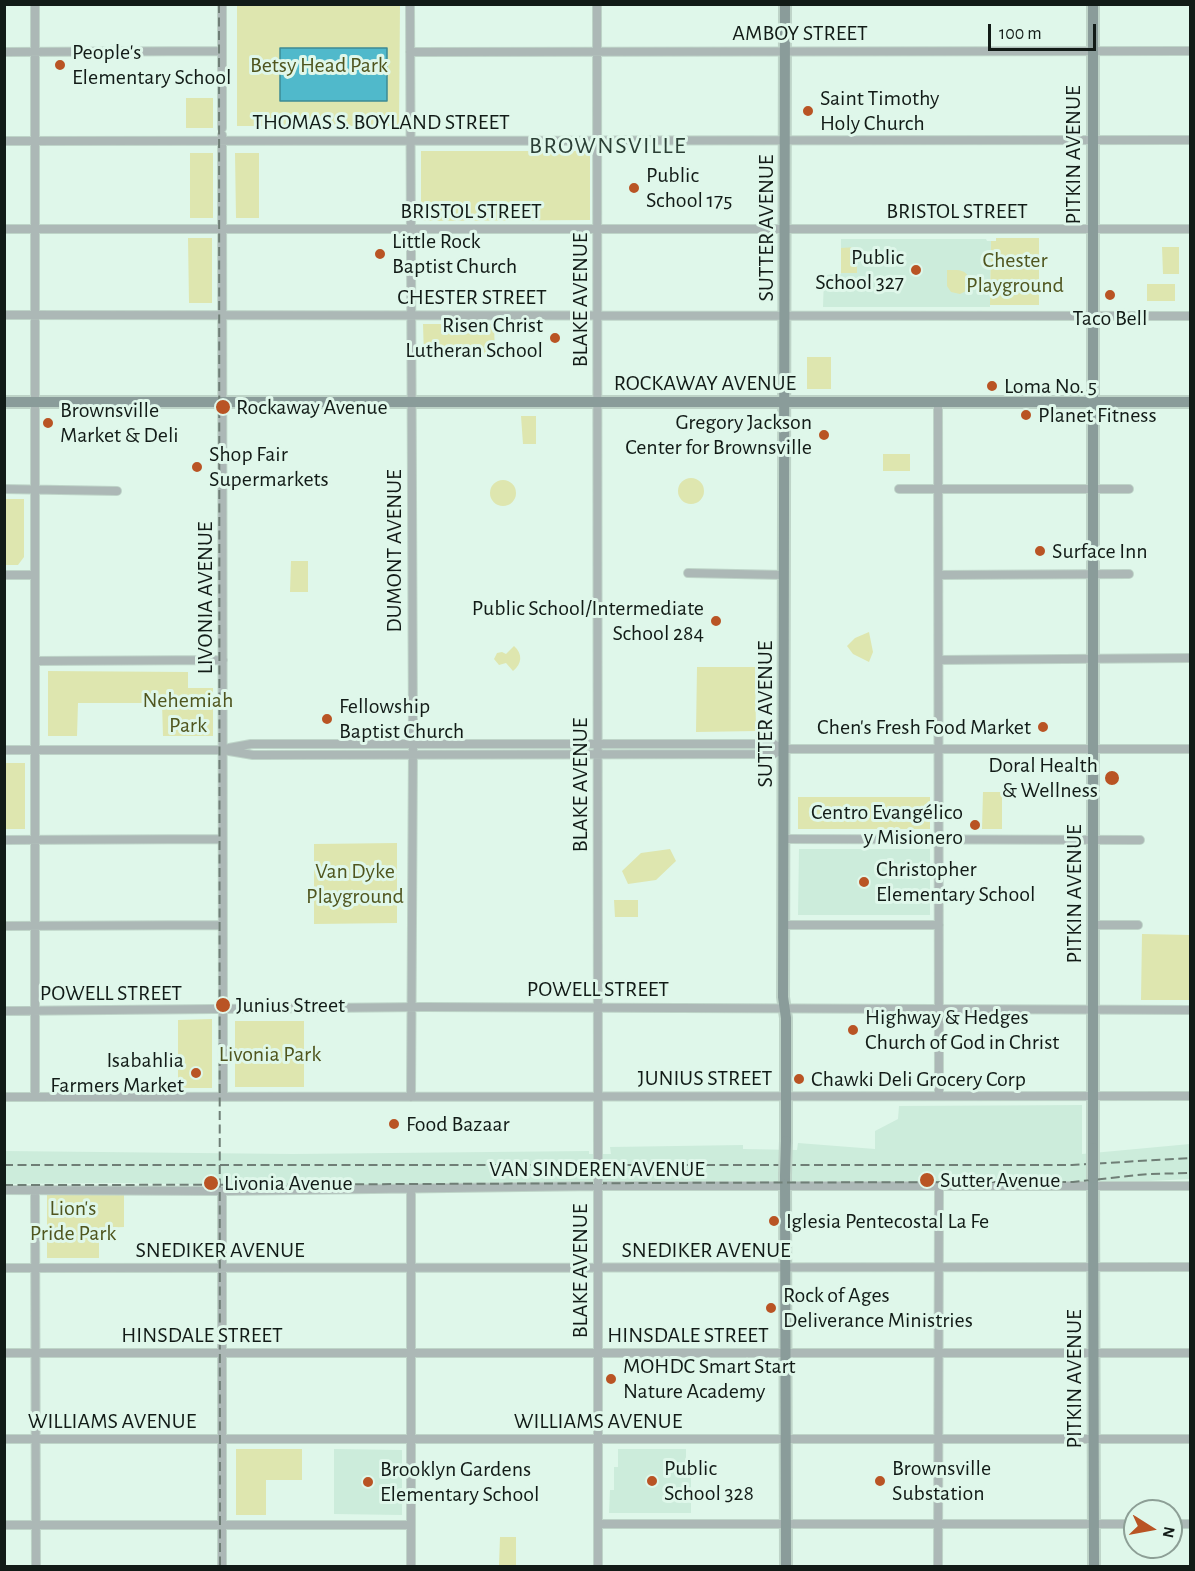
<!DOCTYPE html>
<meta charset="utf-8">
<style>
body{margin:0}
#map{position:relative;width:1195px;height:1571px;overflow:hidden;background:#dff7ea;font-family:"Alegreya Sans",sans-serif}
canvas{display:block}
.frame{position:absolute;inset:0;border:6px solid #121b17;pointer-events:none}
.north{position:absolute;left:1123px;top:1499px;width:60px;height:60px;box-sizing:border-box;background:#dff7ea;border:2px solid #8d9f96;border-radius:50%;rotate:101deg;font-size:16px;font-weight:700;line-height:24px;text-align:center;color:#121b17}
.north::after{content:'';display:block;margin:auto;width:21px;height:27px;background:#b95424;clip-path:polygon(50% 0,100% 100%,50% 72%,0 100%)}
.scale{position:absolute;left:988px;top:24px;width:108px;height:27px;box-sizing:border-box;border:3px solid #121b17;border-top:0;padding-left:8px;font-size:18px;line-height:21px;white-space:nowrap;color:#121b17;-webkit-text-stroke:4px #dff7ea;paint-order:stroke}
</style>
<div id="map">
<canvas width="1195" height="1571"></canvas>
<div class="frame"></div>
<div class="north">N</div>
<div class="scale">100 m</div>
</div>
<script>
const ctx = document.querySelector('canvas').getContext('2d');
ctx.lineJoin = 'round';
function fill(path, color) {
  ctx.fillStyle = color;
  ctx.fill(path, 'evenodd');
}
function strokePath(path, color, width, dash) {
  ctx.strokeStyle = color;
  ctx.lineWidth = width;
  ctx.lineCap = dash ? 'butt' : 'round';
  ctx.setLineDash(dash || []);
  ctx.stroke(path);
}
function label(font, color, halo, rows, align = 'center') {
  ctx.font = font + ' "Alegreya Sans",sans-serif';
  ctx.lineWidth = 6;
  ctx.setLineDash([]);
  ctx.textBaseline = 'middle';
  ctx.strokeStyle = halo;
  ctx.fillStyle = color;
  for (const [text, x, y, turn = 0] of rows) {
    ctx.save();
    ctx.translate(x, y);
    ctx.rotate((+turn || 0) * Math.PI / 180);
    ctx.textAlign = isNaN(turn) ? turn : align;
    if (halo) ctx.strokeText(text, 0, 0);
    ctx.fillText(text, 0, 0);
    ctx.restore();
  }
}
fill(new Path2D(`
 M841,239H986L987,241H991L990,307H823L824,275L841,274Z
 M799,849H930V915H798Z
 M1082,1105V1154L1190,1144V1179L1108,1183L338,1187L117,1183L5,1184L4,1151L293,1154L589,1151V1154H611L610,1147L743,1145V1149L797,1150L798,1143L875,1149V1131L898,1119L899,1106Z
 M334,1449L402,1450V1515L334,1514Z
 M618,1449H686V1472H691V1513H609L610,1490H614V1467H618Z`), '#ccecdb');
fill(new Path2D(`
 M237,5H400L399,126H237Z
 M186,98H213V128H186Z
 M421,151H590V220L421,221Z
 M190,153H213V218H190Z
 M235,153H259V218H236Z
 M188,238H212V303H189Z
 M996,238H1039V305H990L991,241H996Z
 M857,247V273H841V248Z
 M1162,247H1179V274H1163Z
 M947,270C957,270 967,268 970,281L968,290L960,294L951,292L947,286Z
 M1147,284H1175V301H1147Z
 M423,324H494L495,357H424Z
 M807,357H831V389H807Z
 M521,416H536V444H523Z
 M883,454H910V471H883Z
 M678 491a13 13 0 1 1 26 0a13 13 0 1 1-26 0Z
 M490 493a13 13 0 1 1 26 0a13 13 0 1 1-26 0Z
 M5,499H24V557L18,565H5Z
 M291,561H308V592H290Z
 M869,632L873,652L869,662L853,654L847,646L855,638Z
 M514,646C523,654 522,664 513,671L506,663L499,665L494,659L497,653L502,652L506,654Z
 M697,667H755L756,731L696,732Z
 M48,671L188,672V688H213V736H163L162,703H78L77,736H48Z
 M5,763H25V829H5Z
 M983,792H1002V829H982Z
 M798,797H930V829H798Z
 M397,843V923L314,924V844Z
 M670,849L676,861L656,880L628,884L622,871L641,853Z
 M614,900H638V917H615Z
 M1142,934L1190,935V1000H1141Z
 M212,1019V1088H178V1020Z
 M235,1021H304V1087H235Z
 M47,1195H124V1227L99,1228V1258H47Z
 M236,1449H302V1480H266V1515H236Z
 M500,1537H516V1565H499Z`), '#dee6af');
const water = new Path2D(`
 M280,48H387V101H280Z`);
fill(water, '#50b9cb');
strokePath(water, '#3d8a95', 1.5);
const street = new Path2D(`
 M35,4V1097
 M222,4V128
 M410,4L413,743L411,1097
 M597,4L598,1150
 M4,52L222,51
 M410,52L1190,51
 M222,135L223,1096
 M4,141L1190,140
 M4,229H1190
 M4,315L1190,316
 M938,402L939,1096
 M4,489L117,491
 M899,489H1129
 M688,573L784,575
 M4,575H35
 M939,575L1129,574
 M939,660L1190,658
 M35,661L223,660
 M229,748L251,744H773L784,749
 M4,750H223L253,755L773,754L784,749H1190
 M784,839L1140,840
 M4,840L222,839
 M784,925H939
 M1094,925H1138
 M4,926L222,925
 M4,1011L423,1007L1190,1010
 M4,1097L1190,1096
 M598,1184V1566
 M4,1190L222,1191L598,1186H1190
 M35,1190L36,1566
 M4,1268L1190,1267
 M4,1353H1190
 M4,1439H1190
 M598,1524H1135
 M1171,1524H1190
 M4,1525H410
 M222,1566V1191
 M411,1566V1188
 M938,1566L939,1186`);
const secondary = new Path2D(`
 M785,4L783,997L786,1018V1141
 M1093,4V1148
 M4,402H1190
 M785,1175L786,1566
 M1093,1178L1094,1566`);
strokePath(street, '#bed4c8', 10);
strokePath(secondary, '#bed4c8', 14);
strokePath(street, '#acb8b6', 8);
strokePath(secondary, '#8a9c9a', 10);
strokePath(new Path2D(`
 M219,4L220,1566
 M4,1165H1072L1190,1158
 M4,1185C361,1185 717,1182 1073,1182L1148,1174L1190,1173`), '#6f7e76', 2, [9, 4.5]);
const streetBridge = new Path2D(`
 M598,1150V1184`);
const secondaryBridge = new Path2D(`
 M785,1175L786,1141
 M1093,1178V1148`);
strokePath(streetBridge, '#bed4c8', 10, []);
strokePath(secondaryBridge, '#bed4c8', 14, []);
strokePath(streetBridge, '#acb8b6', 8);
strokePath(secondaryBridge, '#8a9c9a', 10);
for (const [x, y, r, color] of [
 [60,65,6,"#b95424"],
 [808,111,6,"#b95424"],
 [634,188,6,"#b95424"],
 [380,254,6,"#b95424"],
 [916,270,6,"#b95424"],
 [1110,295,6,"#b95424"],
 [555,338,6,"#b95424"],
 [992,386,6,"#b95424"],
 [223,407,8,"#b95424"],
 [1026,415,6,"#b95424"],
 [48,423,6,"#b95424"],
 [824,435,6,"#b95424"],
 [197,467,6,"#b95424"],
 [1040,551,6,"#b95424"],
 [716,621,6,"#b95424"],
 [327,719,6,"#b95424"],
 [1043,727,6,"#b95424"],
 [1112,778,8,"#b95424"],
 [975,825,6,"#b95424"],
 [864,882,6,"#b95424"],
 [223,1005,8,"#b95424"],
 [853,1030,6,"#b95424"],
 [196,1073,6,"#b95424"],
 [799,1079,6,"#b95424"],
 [394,1124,6,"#b95424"],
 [927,1180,8,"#b95424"],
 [211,1183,8,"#b95424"],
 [774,1221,6,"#b95424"],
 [771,1308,6,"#b95424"],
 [611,1379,6,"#b95424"],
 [652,1481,6,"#b95424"],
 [880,1481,6,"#b95424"],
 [368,1482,6,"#b95424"]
]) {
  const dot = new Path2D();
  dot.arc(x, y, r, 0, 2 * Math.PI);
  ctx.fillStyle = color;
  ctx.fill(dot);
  strokePath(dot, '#dff7ea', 2);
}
label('22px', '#121b17', '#dff7ea', [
 ["AMBOY STREET",800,33],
 ["THOMAS S. BOYLAND STREET",381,122],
 ["PITKIN AVENUE",1073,155,-90],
 ["BRISTOL STREET",471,211],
 ["BRISTOL STREET",957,211],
 ["SUTTER AVENUE",766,228,-90],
 ["CHESTER STREET",472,297],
 ["BLAKE AVENUE",580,300,-90],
 ["ROCKAWAY AVENUE",705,383],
 ["DUMONT AVENUE",394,551,-90],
 ["LIVONIA AVENUE",205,598,-90],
 ["SUTTER AVENUE",765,714,-90],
 ["BLAKE AVENUE",580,785,-90],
 ["PITKIN AVENUE",1074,894,-90],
 ["POWELL STREET",598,989],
 ["POWELL STREET",111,993],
 ["JUNIUS STREET",705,1078],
 ["VAN SINDEREN AVENUE",597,1169],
 ["SNEDIKER AVENUE",220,1250],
 ["SNEDIKER AVENUE",706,1250],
 ["BLAKE AVENUE",580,1271,-90],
 ["HINSDALE STREET",202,1335],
 ["HINSDALE STREET",688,1335],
 ["PITKIN AVENUE",1074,1379,-90],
 ["WILLIAMS AVENUE",112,1421],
 ["WILLIAMS AVENUE",598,1421]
]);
label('22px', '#121b17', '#dff7ea', [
 ["People's",72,52],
 ["Elementary School",72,77],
 ["Saint Timothy",820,98],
 ["Holy Church",820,123],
 ["Public",646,175],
 ["School 175",646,200],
 ["Little Rock",392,241],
 ["Baptist Church",392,266],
 ["Public",904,257,"right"],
 ["School 327",904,282,"right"],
 ["Taco Bell",1110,318,"center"],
 ["Risen Christ",543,325,"right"],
 ["Lutheran School",543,350,"right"],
 ["Loma No. 5",1004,386],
 ["Rockaway Avenue",236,407],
 ["Brownsville",60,410],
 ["Market & Deli",60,435],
 ["Planet Fitness",1038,415],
 ["Gregory Jackson",812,422,"right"],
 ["Center for Brownsville",812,447,"right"],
 ["Shop Fair",209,454],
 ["Supermarkets",209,479],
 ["Surface Inn",1052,551],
 ["Public School/Intermediate",704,608,"right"],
 ["School 284",704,633,"right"],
 ["Fellowship",339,706],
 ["Baptist Church",339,731],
 ["Chen's Fresh Food Market",1031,727,"right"],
 ["Doral Health",1098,765,"right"],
 ["& Wellness",1098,790,"right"],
 ["Centro Evangélico",963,812,"right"],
 ["y Misionero",963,837,"right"],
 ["Christopher",876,869],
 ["Elementary School",876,894],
 ["Junius Street",236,1005],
 ["Highway & Hedges",865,1017],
 ["Church of God in Christ",865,1042],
 ["Isabahlia",184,1060,"right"],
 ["Farmers Market",184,1085,"right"],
 ["Chawki Deli Grocery Corp",811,1079],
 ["Food Bazaar",406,1124],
 ["Sutter Avenue",940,1180],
 ["Livonia Avenue",224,1183],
 ["Iglesia Pentecostal La Fe",786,1221],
 ["Rock of Ages",783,1295],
 ["Deliverance Ministries",783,1320],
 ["MOHDC Smart Start",623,1366],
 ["Nature Academy",623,1391],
 ["Public",664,1468],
 ["School 328",664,1493],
 ["Brownsville",892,1468],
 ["Substation",892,1493],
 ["Brooklyn Gardens",380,1469],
 ["Elementary School",380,1494]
], 'left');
label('22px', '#4f551e', '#dff7ea', [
 ["Betsy Head Park",319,65],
 ["Chester",1015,260],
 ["Playground",1015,285],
 ["Nehemiah",188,700],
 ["Park",188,725],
 ["Van Dyke",355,871],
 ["Playground",355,896],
 ["Livonia Park",270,1054],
 ["Lion's",73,1208],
 ["Pride Park",73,1233]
]);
ctx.letterSpacing = '1.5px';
label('24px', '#2b3f35', '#dff7ea', [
 ["BROWNSVILLE",608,146]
]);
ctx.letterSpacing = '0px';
</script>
